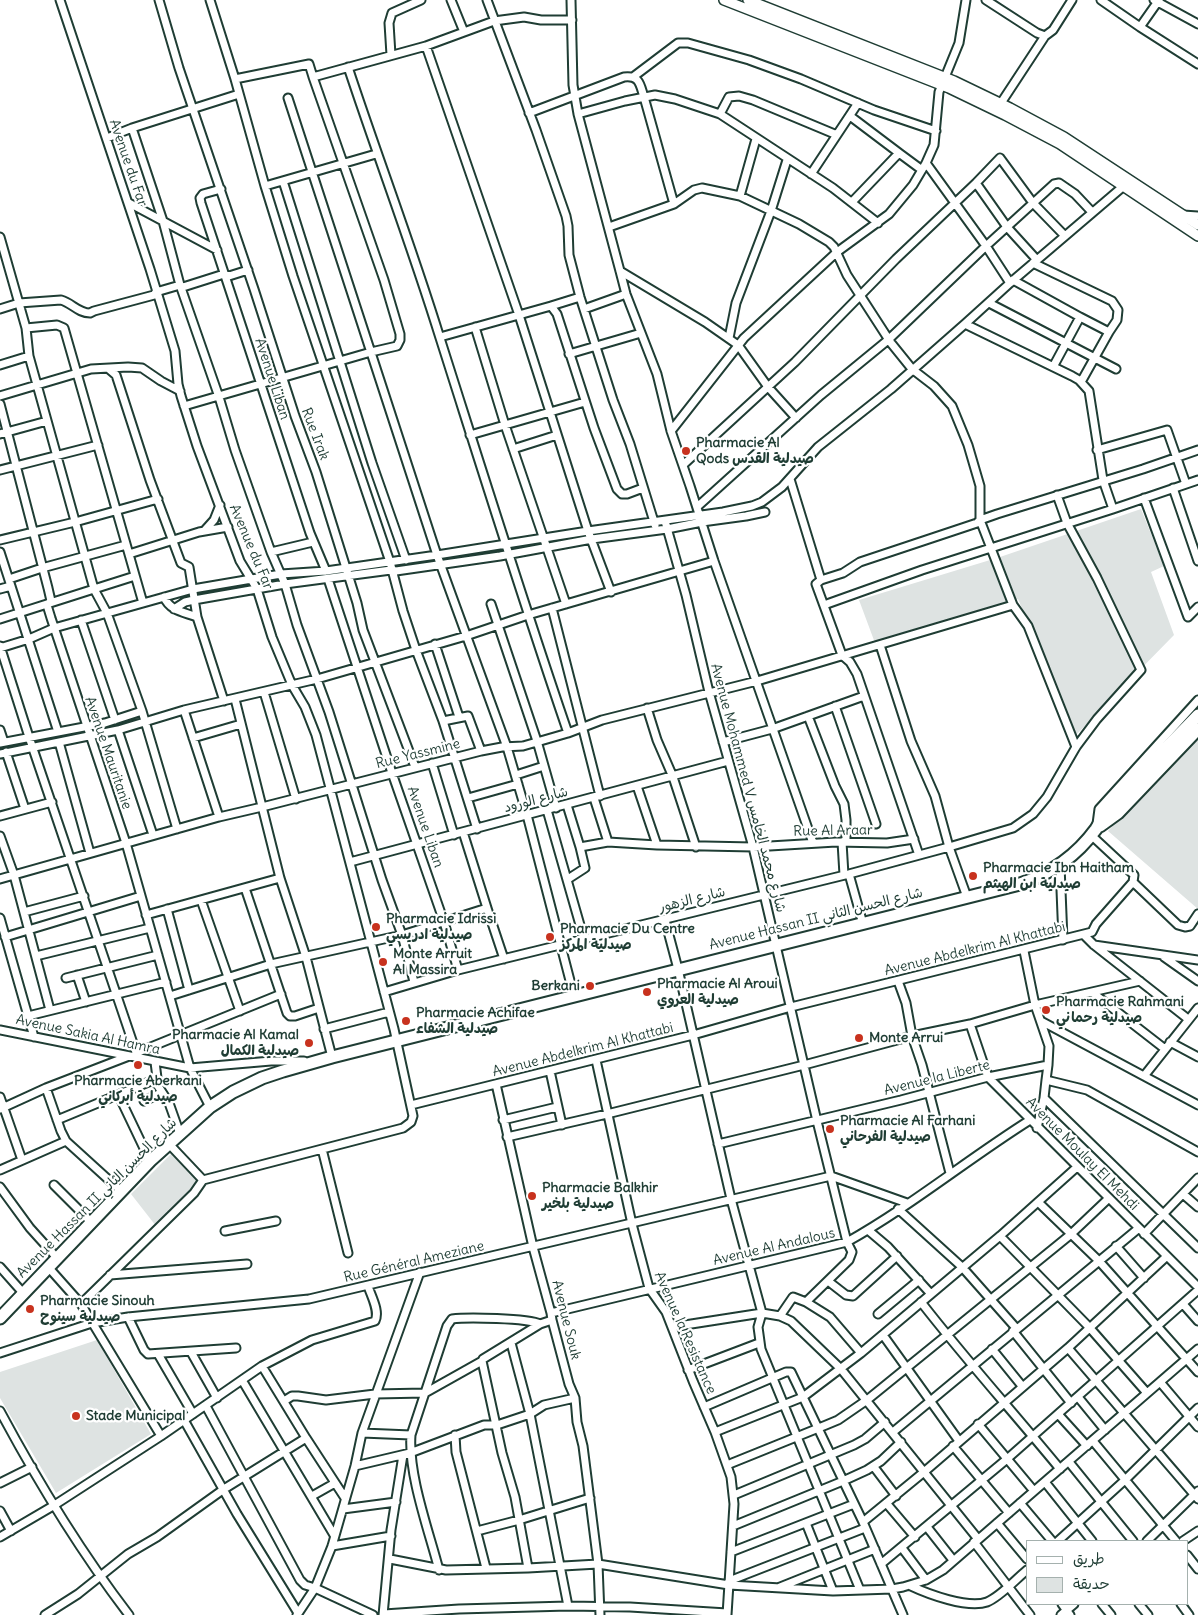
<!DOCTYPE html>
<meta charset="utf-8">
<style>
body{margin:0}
#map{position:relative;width:1198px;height:1615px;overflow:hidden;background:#fff;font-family:Delius,"Playpen Sans Arabic",sans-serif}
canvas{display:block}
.legend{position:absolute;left:1026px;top:1540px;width:162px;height:65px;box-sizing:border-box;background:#fff;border:1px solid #a5b1ae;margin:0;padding:6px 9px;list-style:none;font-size:15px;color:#1f3d34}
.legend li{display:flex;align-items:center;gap:10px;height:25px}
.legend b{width:25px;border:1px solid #a5b1ae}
</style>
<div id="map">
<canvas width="1198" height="1615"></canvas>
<ul class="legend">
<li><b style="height:6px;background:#fff"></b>طريق</li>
<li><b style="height:14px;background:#dee3e2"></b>حديقة</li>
</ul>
</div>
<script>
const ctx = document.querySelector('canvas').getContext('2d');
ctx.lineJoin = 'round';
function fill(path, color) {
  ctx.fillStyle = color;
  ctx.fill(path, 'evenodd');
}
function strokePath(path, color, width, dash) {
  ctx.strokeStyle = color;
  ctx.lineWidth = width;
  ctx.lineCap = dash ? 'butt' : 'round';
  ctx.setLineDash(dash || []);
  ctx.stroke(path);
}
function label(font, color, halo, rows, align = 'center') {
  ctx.font = font + ' Delius,"Playpen Sans Arabic",sans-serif';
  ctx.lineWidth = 4.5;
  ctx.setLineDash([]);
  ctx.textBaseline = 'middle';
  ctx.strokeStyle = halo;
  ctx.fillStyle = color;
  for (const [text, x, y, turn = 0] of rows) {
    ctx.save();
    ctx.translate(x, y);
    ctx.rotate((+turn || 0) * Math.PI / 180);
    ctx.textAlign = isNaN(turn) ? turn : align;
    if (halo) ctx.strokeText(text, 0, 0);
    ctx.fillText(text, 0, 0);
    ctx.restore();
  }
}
fill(new Path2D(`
 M1141,509L1164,566L1151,572L1174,635L1076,735L1018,599L875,643L859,600L1000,557Z
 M1198,735V909L1108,831Z
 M171,1154L200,1183L156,1226L131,1194Z
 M97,1340L151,1434L56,1493L0,1398V1372Z`), '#dee3e2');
const minor = new Path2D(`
 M60,0L150,269L175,351L178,384L181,396L197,446L240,561L257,589L272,637L292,685L305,707L316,735L394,1029L413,1116L411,1122L403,1128L203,1180L194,1193L81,1304
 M159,0L179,68L254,289L295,416L316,472L357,603L363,630L415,767
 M210,0L235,79L265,186L293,276L390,562L403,611L416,650L443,721L477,829
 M451,0L464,32
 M487,0L536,130L566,216L568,226L569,255L580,297L613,400L630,444L655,525
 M571,0L573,85L578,114L620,271L626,294L657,374L671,431L690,486L714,561L813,843
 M986,0L1037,33L1045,36
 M1101,0L1140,27
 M1154,0L1198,24
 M1159,0L1140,27L1198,64
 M426,46L519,315L588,531L611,592
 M391,55L389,23L392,13L421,0
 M348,67C378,158 412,247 440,338C482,470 523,602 568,733
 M633,77L678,43H688L749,60L801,79L874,110L936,131
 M235,79L309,64L313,77L426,46L494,21L524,17L541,20H572
 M288,98L437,555L507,747L527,815L574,996
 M1001,103L1045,36L1053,30L1072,0
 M529,113L624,77C640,75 640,85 644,97L674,204
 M578,114L625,101L655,95L675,99L720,114L833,188L878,223
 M720,114L729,97L739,96L753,100L837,135
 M850,116L899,153
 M132,128L163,221L180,285L219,397L235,450L271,552L285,584L297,625L329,712L382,880L402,935L414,982
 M107,138L132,128L239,94
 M926,163L986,246L1010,283
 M811,174L858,103
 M283,181L372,463L406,560
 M976,183L1007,227L1037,260
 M265,186L376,154
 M221,189L203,194L200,198L201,203L310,533L326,571
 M740,196L756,139
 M852,202L899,153L922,170
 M129,203L217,250
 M1183,215L1198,216
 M609,227L674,204L694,190L702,188L740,196L799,224L829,242L834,247L847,275L891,343L912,369L934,386L952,406L968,445L980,486V520L1013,605
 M0,237L26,328L29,356L94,589L135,576
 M1033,263L1112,301L1118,310L1117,320L1109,332L1080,317
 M620,271L705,322L738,345L768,387L796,418
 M1013,280L1080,317L1053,367
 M989,303L1116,369
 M551,306L580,297
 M0,309L19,303L61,300C72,303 78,313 90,313L94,311L154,295L156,292L180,285L183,287L224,274L229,276L248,270
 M584,309L626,294
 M965,324L1072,376L1079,380L1089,391L1103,480L1113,509
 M475,327L505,425L566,604
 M26,328L57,325L64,328L143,603
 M440,337L551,306L557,314L594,428L617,489L622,494H627L643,488
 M729,338L736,303L771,211L787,160
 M569,354L641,333
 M0,365L29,356
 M109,369L116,375L150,480L181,563L189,567L197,617
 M1081,382L1109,332
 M0,396L91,369L128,367L142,368L161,381L180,391
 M0,404L48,588L51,601L47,605L51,618L126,843L190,1068L210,1107
 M184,406L371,352L397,346L400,340V334L384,280L313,77
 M671,431L744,338L837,252L889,214L913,185L926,163L934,145L939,92L959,43L966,0
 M0,434L47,421
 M470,435L585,402
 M513,449L557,435
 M1097,450L1167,430L1186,484
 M683,465L795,362L896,259L976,183L1000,158L1033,203L1065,236
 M0,470L98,445
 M790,479L821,580
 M1173,488L1198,561
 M1144,498L1188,617L1198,607
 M697,507L821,395L888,340L986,246L1054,184L1059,183L1075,194L1092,212
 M665,521L686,595L709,692L753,847L817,1121L847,1242L852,1252L849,1260L806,1302L830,1317L861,1353
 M205,530L214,520L220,505
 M0,540L75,522L158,499
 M0,552L58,732
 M271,552L313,542
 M129,554L199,532L228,527
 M9,579L42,568L126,545
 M328,579L392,773L444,922L458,970
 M0,589L11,586
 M164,597C170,611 184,612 197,617L224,701
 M491,604L537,741L556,808
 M824,605L922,570L1113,509L1198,480
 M552,608L600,796
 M174,609L185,602L194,600L285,584L391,570L396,571L500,556L592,539L667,529L702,522L746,516L765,512
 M0,619L94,589L107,613L142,711L177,829
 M81,620L115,720
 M435,644L459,717
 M880,645L911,741L935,796L949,847L967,897
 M0,646L29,737L138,1058
 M0,648L29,639L54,628L193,589L281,574L326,571L437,555L588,531L723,512L752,506L762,502L782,487L818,447L891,389L966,323L1010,283L1126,184
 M264,692L296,799
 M235,699L280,878L306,957L332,1057
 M835,706L876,824
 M647,708L657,740L673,777L696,847
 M184,710L219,817
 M808,716L835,786L844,804L846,820V842
 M443,721L468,716L481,751
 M0,730L4,742
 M118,730L153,835
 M193,738L241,724
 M59,742L90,853
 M723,742L772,729L864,696
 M0,743L105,723L142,711
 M6,752L25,809
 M0,754L118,730L184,710L317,679L466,636L528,615L714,561
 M432,763L454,835
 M516,775L544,766
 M637,786L657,845L753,847L836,842L887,843L914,839
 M468,798L518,784
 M594,798L608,842
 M567,805L580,847
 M547,810L584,939
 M0,816L52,802
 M1097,824L1099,809L1198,700
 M1091,835L1134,875L1133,882L1178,925L1185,927L1190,926L1198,914
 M0,836L14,875L50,1010
 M842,842L844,875
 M919,855L857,674L850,662L842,655L816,584L821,580L843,573L860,562L977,523L980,520L997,514L1143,469L1198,450
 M350,862L728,761
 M1060,865L1063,940
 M849,874L863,924
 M0,879L219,817L262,807L481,751L502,747L523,746L568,733L602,720L757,681L1013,605L1028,626L1076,747
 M568,879L585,868L580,847L608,842L657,845
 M245,888L287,1013L290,1016H295L319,1008
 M201,900L240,1011
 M487,908L504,959
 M167,909L189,990
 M24,912L84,896
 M146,915L280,878
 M0,918L34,1037
 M665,920L678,969L731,1199L762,1313L758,1327L761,1349L860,1590
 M1084,935L1094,945L1188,1019
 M5,937L141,896
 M1094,945L1198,960
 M36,956L150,928
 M1164,957L1198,981
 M77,975L86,1002
 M66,978L158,955
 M898,981L906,1003L912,1036L922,1065L950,1173
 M384,992L458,970L849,874L949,847L1013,828L1033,814L1047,797L1076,747L1097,719L1141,670L1097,578L1067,523L1057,495
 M1093,993L1165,1049
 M170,996L271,964L402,935L487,908L463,832
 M28,1016L166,982
 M1041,1021L1198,1105
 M970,1024L988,1077L1198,1287
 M324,1029L389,1012
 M0,1030L190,1068L271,1061H304
 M1170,1042L1198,1057
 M136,1053L281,994
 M596,1060L632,1224L649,1288L666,1312L693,1381L715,1432L731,1477L734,1504L727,1615
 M155,1062L158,1086L169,1103L180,1134
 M1048,1065L1046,1080L1087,1090L1198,1152
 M550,1071L562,1125
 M1144,1076L1198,1008
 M1046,1080L1044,1098L1198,1248
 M496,1084L533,1247L551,1313L552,1320L569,1384L575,1398L577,1422L583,1446L598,1564L600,1615
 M46,1088L61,1131L66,1141L121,1191
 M119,1096L150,1161
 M0,1097L22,1160
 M144,1101L161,1093
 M411,1105L693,1035L791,1007L1092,932L1096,924L1133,882
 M0,1109L46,1088L129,1056
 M57,1120L156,1079
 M503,1120L557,1107
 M1037,1128L1044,1098
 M507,1137L607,1114L804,1065L912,1036L970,1024L1035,1005L1140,981
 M169,1144L203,1180
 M718,1144L901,1100L988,1077L1048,1065L1049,1046L1035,1005L1024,951
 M322,1149L348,1253
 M0,1170L66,1141
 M54,1185L91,1222
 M0,1187L30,1228L58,1259
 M1183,1194L1198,1207
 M1038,1202L1099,1261L1198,1372
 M898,1209L962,1267L1016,1328
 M868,1230L888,1247L931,1294
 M225,1231L276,1221
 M1144,1234L1198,1178
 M1000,1236L1089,1327L1147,1393
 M1116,1246L1144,1278
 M0,1267L24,1294
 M49,1268L81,1304L161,1436
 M110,1275L247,1264
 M828,1281L846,1295L853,1296L897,1256
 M921,1302C966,1360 1014,1413 1060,1469
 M1183,1304L1198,1321
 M551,1313L847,1242C911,1206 968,1159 1030,1120
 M878,1314L919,1280
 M780,1316L793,1297L806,1302
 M128,1317L144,1350L148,1354L236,1348
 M672,1327L762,1313L780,1316L791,1321L841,1369L978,1539
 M1013,1331L1071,1403
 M883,1335L959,1441
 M511,1343L530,1414L568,1606
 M1068,1348L1198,1499
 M992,1349L1022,1386
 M191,1352L217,1398
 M0,1353L92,1323L128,1317L309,1299L831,1176L907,1203
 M158,1354L193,1414
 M482,1361L502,1453L515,1497L528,1568
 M262,1366L306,1438L345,1498
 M688,1370L759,1343
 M242,1380L334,1535
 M1160,1382L1198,1427
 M1078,1397L1105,1430
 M284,1401L292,1396H298L326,1400L375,1394L425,1393L482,1361L483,1359L540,1324L552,1320
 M206,1406L300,1580L305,1585L315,1588L373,1615
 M704,1407L786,1372H791L863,1522L903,1615
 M0,1411C38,1482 80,1551 129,1615
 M1058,1414L1087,1446
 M184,1420L237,1514L298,1613
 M978,1424L1034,1491
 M715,1432L803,1397L861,1353L1000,1236L1077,1167
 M893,1432L1139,1228
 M362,1433L411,1435L447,1326L452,1319C466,1317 528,1318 540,1324
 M411,1435C408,1475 429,1531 439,1570
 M455,1435L456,1452L486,1568
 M1093,1441L1176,1541
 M953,1446L1009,1513
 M1069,1462L1133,1541
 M727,1465L826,1425L838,1420L867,1400L1070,1235L1109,1198
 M355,1466L410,1453L484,1425H497L530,1414L544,1405L575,1398
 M874,1467L896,1496
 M1045,1482L1092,1541
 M0,1483L32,1467
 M734,1495L854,1445L865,1439L885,1422
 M312,1496L335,1483
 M1020,1503L1052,1541
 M887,1504L915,1537
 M343,1509L396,1502
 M0,1511L11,1531
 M863,1522L924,1472L1068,1348L1166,1257
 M806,1523L833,1591
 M997,1523L1027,1559
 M733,1526L843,1481L867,1470L881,1461L901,1442
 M927,1527L953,1560
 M477,1531L519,1520L590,1498
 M0,1537L53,1506L161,1436L262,1366L312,1340L375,1321C380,1311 371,1296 368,1286
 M1058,1541L1125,1480L1198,1408
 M1147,1541L1198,1491
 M1183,1541L1198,1531
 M974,1542L1030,1615
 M332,1546L391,1536
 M902,1548L926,1580
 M731,1552L854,1504
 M1187,1555L1198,1569
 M390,1559L446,1570L528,1568L598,1564L729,1585L833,1591L892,1589L903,1587L926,1580L943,1570L1198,1349
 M881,1564L1007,1459L1198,1290
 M729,1581L865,1528
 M911,1586C928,1594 968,1609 987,1602C1000,1597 1016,1579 1027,1570
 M780,1587L875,1549
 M1062,1604L1070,1615
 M1102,1604L1111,1615
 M1139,1604L1148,1615
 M1181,1604L1189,1615
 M384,1614L459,1609L568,1606L630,1607L727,1613
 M45,1615L78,1594L128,1554L157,1537L224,1489L306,1438
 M297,1615L315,1588L332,1546L355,1466L362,1433L420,1272
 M383,1615L391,1530L403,1455
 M1061,1615L1074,1604`);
const tertiary = new Path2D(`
 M724,0L949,88L1005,115L1060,144L1198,236
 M748,0L954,81L1010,108L1064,137L1198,225`);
const primary = new Path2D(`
 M1100,826L1118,813L1198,729
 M0,1318L150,1161L210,1107L233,1092L262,1078L283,1071L332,1057L1020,884C1050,874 1077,855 1096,829C1101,821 1105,813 1111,806C1139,775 1169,745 1198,715`);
strokePath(minor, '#1f3d34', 11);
strokePath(tertiary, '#1f3d34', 12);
strokePath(primary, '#1f3d34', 15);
strokePath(minor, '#fff', 7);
strokePath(tertiary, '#fff', 9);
strokePath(primary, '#fff', 11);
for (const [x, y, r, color] of [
 [686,451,5,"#c8321e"],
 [973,876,5,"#c8321e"],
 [376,927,5,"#c8321e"],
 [550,937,5,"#c8321e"],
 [383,962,5,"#c8321e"],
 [590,986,5,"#c8321e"],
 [647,992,5,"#c8321e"],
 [1046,1010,5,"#c8321e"],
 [406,1021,5,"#c8321e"],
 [859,1038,5,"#c8321e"],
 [309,1043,5,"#c8321e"],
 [138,1065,5,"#c8321e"],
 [830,1129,5,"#c8321e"],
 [532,1196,5,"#c8321e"],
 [30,1309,5,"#c8321e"],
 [76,1416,5,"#c8321e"]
]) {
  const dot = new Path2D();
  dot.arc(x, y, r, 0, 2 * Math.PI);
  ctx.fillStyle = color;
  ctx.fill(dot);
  strokePath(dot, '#fff', 2);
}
label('14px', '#1f3d34', '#fff', [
 ["Avenue du Far",128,163,71],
 ["Avenue Liban",272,379,72],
 ["Rue Irak",315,434,69],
 ["Avenue du Far",251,547,67],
 ["Avenue Mauritanie",108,753,71],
 ["Rue Yassmine",418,754,-14],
 ["Avenue Mohammed V شارع محمد الخامس",748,788,75],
 ["شارع الورود",536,800,-15],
 ["Avenue Liban",425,827,71],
 ["Rue Al Araar",833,831,-1],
 ["شارع الزهور",692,900,-14],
 ["Avenue Hassan II شارع الحسن الثاني",816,919,-14],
 ["Avenue Abdelkrim Al Khattabi",975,949,-14],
 ["Avenue Sakia Al Hamra",88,1035,12],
 ["Avenue Abdelkrim Al Khattabi",583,1050,-14],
 ["Avenue la Liberte",937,1078,-14],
 ["Avenue Moulay El Mehdi",1082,1154,45],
 ["Avenue Hassan II شارع الحسن الثاني",97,1198,-45],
 ["Avenue Al Andalous",774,1247,-13],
 ["Rue Général Ameziane",414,1262,-13],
 ["Avenue Souk",566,1320,76],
 ["Avenue la Resistance",685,1333,66]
]);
label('bold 14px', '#1f3d34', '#fff', [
 ["Pharmacie Al",696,443],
 ["Qods صيدلية القدس",696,459],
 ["Pharmacie Ibn Haitham",983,868],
 ["صيدلية ابن الهيثم",983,884],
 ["Pharmacie Idrissi",386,919],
 ["صيدلية ادريسي",386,935],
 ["Pharmacie Du Centre",560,929],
 ["صيدلية المركز",560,945],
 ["Monte Arruit",393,954],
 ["Al Massira",393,970],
 ["Pharmacie Al Aroui",657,984],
 ["صيدلية العروي",657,1000],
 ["Berkani",580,986,"right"],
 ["Pharmacie Rahmani",1056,1002],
 ["صيدلية رحماني",1056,1018],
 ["Pharmacie Achifae",416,1013],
 ["صيدلية الشفاء",416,1029],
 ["Pharmacie Al Kamal",299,1035,"right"],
 ["صيدلية الكمال",299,1051,"right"],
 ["Monte Arrui",869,1038],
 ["Pharmacie Aberkani",138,1081,"center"],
 ["صيدلية أبركاني",138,1097,"center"],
 ["Pharmacie Al Farhani",840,1121],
 ["صيدلية الفرحاني",840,1137],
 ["Pharmacie Balkhir",542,1188],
 ["صيدلية بلخير",542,1204],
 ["Pharmacie Sinouh",40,1301],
 ["صيدلية سينوح",40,1317],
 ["Stade Municipal",86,1416]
], 'left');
</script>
